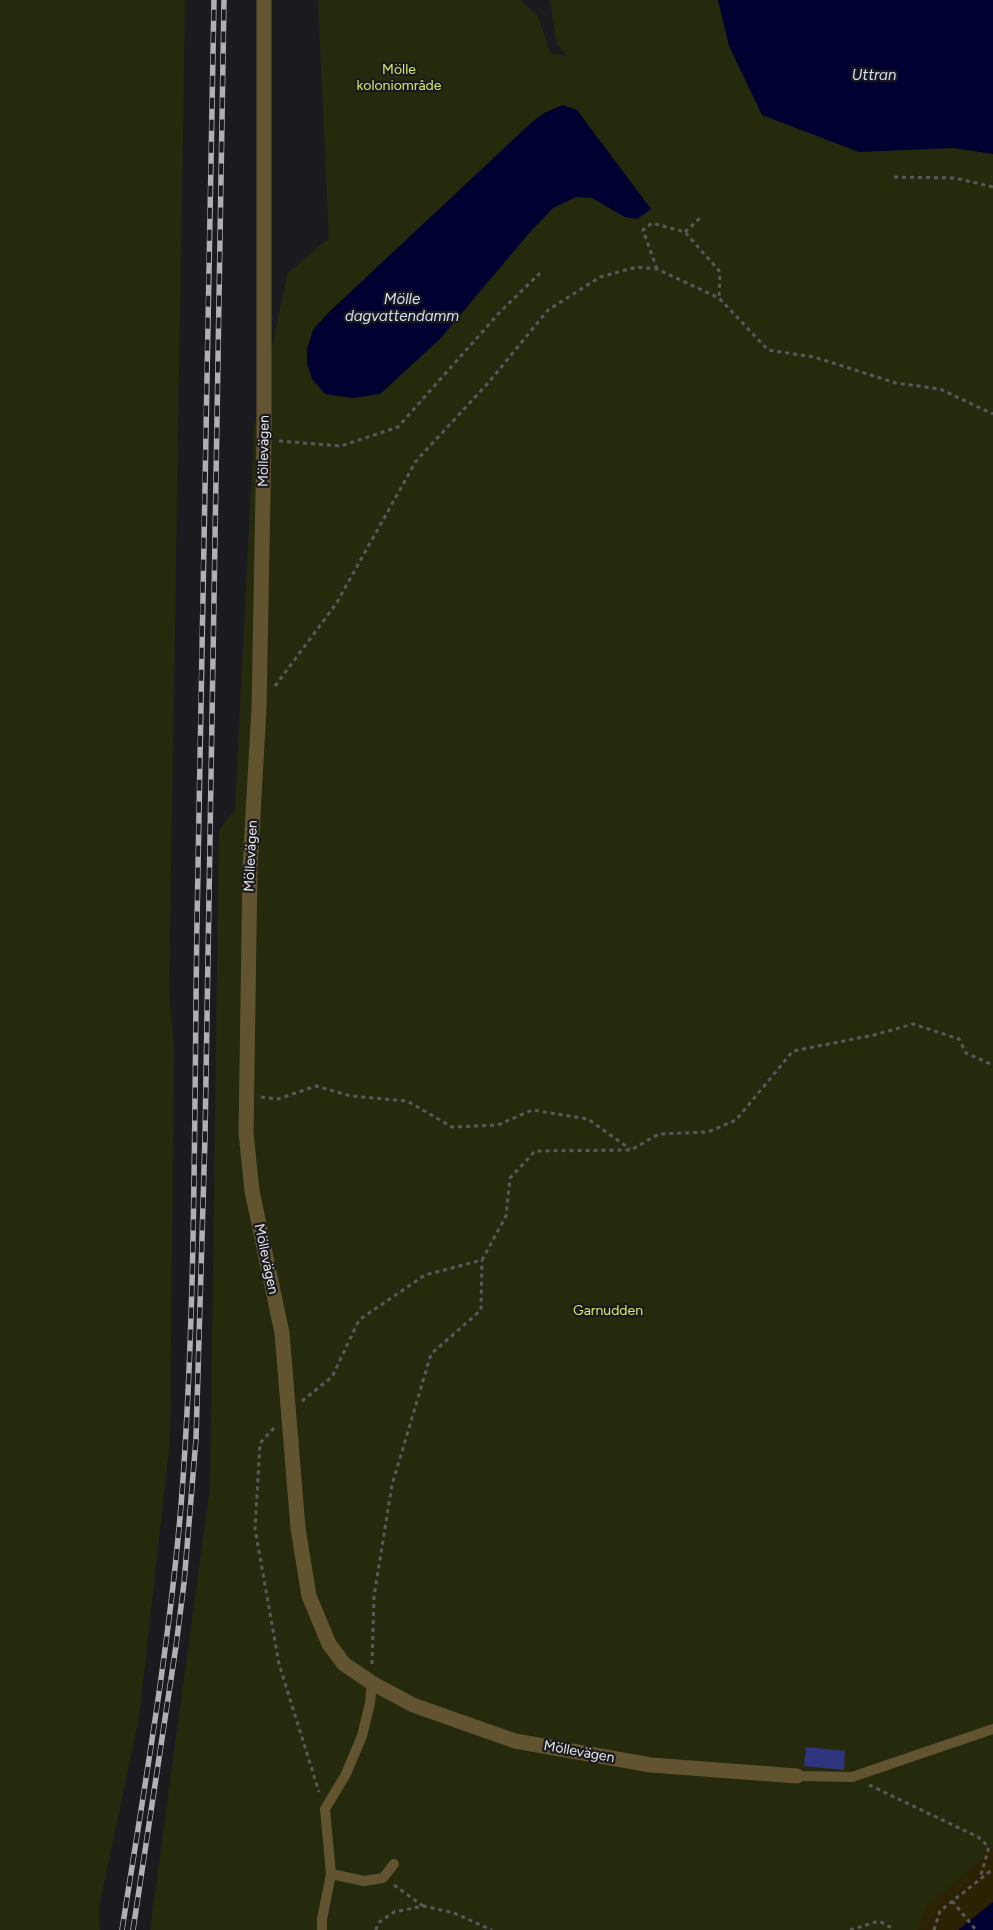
<!DOCTYPE html>
<meta charset="utf-8">
<style>
body{margin:0}
canvas{display:block;background:#1b1b1f}
</style>
<canvas width="993" height="1930"></canvas>
<script>
const ctx = document.querySelector('canvas').getContext('2d');
ctx.lineJoin = 'round';
function fill(path, color) {
  ctx.fillStyle = color;
  ctx.fill(path, 'evenodd');
}
function strokePath(path, color, width, dash) {
  ctx.strokeStyle = color;
  ctx.lineWidth = width;
  ctx.lineCap = dash ? 'butt' : 'round';
  ctx.setLineDash(dash || []);
  ctx.stroke(path);
}
function label(font, color, halo, rows, align = 'center') {
  ctx.font = font + ' Figtree,sans-serif';
  ctx.lineWidth = 4.5;
  ctx.setLineDash([]);
  ctx.textBaseline = 'middle';
  ctx.strokeStyle = halo;
  ctx.fillStyle = color;
  for (const [text, x, y, turn = 0] of rows) {
    ctx.save();
    ctx.translate(x, y);
    ctx.rotate((+turn || 0) * Math.PI / 180);
    ctx.textAlign = isNaN(turn) ? turn : align;
    if (halo) ctx.strokeText(text, 0, 0);
    ctx.fillText(text, 0, 0);
    ctx.restore();
  }
}
fill(new Path2D(`
 M0,0H185L169,991L174,1046L170,1439L139,1717L99,1907L100,1930H0Z
 M318,0H520L538,16L550,53L567,56L557,44L550,0H993V1930H150L210,1487L219,830L235,810L254,429L288,273L329,238Z`), '#252a0c');
fill(new Path2D(`
 M993,1848V1902L958,1930H918L925,1909Z`), '#2a2202');
fill(new Path2D(`
 M718,0H993V154L953,148L859,152L762,115L729,46Z
 M563,105L577,110L651,209L637,219L625,217L592,198L576,197L553,208L530,232L440,339L380,394L352,398L325,394L312,379L307,363V349L313,330L328,313L532,122L546,112Z
 M993,1902V1930H958Z`), '#000031');
fill(new Path2D(`
 M806,1747L845,1751L844,1770L804,1766Z`), '#2f347e');
strokePath(new Path2D(`
 M894,177L955,178L993,187
 M685,232L700,218
 M657,269L643,230L652,223L685,232L720,272L719,298
 M279,441L341,446L398,427L499,313L540,273
 M275,686L336,604L416,461L489,382L548,310L600,277L637,267L657,269L719,298L768,350L814,357L896,383L940,389L993,414
 M261,1097L278,1099L316,1086L351,1096L407,1101L452,1127L498,1125L532,1110L588,1119L630,1149
 M302,1401L332,1377L359,1320L425,1275L482,1260L506,1216L510,1178L535,1151L631,1150L659,1134L708,1132L736,1120L793,1051L874,1035L913,1024L959,1039L966,1053L993,1065
 M274,1428L260,1443L255,1529L279,1664L319,1792
 M372,1664L374,1596L392,1485L431,1354L481,1310L482,1260
 M869,1785L978,1837L988,1846V1851L980,1878
 M394,1885L423,1906
 M952,1901L976,1930
 M376,1930L378,1923L394,1912L424,1906L454,1913L492,1930
 M850,1930L879,1921L892,1928L894,1930
 M934,1930L940,1911L993,1869`), '#59595d', 3, [4, 4]);
strokePath(new Path2D(`
 M797,1776L852,1777L993,1729
 M331,1874L364,1881L383,1878L394,1864
 M322,1930V1919L331,1874L325,1809L346,1774L362,1736L370,1703L372,1683`), '#625430', 10);
strokePath(new Path2D(`
 M264,0V440L259,708L250,868L246,1133L252,1191L282,1333L298,1528L309,1596L329,1644L344,1664L372,1683L413,1705L515,1741L651,1765L797,1776`), '#625430', 15);
const rail = new Path2D(`
 M122,1930C144,1789 169,1648 181,1506C196,1314 194,1117 197,923C202,616 208,308 214,0
 M133,1930L176,1646L184,1583L196,1439L205,1137L224,0`);
strokePath(rail, '#afb0b3', 5.5);
strokePath(rail, '#1b1b1f', 4, [11]);
label('14px', '#d6eb6c', '#1b1b1f', [
 ["Mölle",399,70],
 ["koloniområde",399,86],
 ["Garnudden",608,1311]
]);
label('14px', '#e7e8eb', '#1b1b1f', [
 ["Möllevägen",264,451,-89],
 ["Möllevägen",251,856,-87],
 ["Möllevägen",266,1259,78],
 ["Möllevägen",579,1752,10]
]);
label('italic 15px', '#d5e2f6', '#1b1b1f', [
 ["Uttran",874,76],
 ["Mölle",402,300],
 ["dagvattendamm",402,317]
]);
</script>
